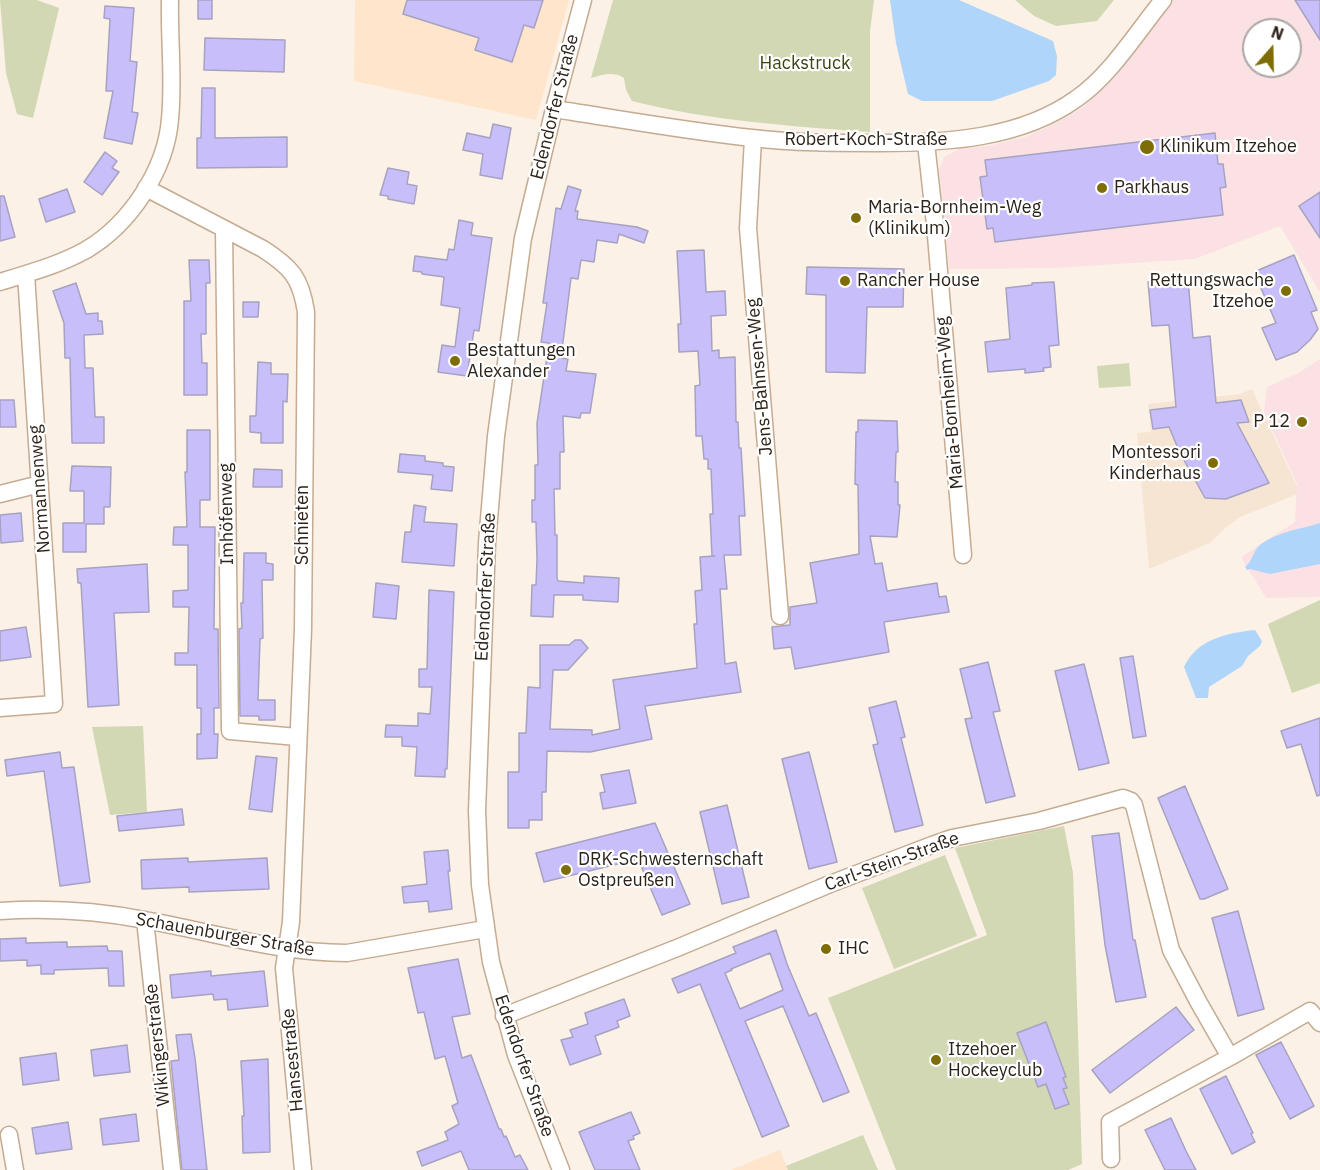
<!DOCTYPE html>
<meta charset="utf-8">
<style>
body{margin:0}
#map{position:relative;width:1320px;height:1170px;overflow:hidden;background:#fbf1e6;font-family:"IBM Plex Sans",sans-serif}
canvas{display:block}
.north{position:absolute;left:1242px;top:18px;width:60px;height:60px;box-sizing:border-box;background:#fff;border:2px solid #aba7a3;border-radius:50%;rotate:20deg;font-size:16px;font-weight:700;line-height:24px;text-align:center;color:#2d2319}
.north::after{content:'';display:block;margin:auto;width:21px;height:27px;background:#7e6c06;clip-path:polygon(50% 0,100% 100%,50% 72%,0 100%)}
</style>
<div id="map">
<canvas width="1320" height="1170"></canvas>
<div class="north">N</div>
</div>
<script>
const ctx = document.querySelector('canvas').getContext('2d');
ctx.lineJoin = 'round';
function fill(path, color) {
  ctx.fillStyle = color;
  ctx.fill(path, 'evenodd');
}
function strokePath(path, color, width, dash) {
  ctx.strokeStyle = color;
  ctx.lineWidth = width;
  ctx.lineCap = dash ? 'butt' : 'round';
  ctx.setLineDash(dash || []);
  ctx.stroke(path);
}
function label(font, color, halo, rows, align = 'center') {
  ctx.font = font + ' "IBM Plex Sans",sans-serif';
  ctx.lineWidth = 4.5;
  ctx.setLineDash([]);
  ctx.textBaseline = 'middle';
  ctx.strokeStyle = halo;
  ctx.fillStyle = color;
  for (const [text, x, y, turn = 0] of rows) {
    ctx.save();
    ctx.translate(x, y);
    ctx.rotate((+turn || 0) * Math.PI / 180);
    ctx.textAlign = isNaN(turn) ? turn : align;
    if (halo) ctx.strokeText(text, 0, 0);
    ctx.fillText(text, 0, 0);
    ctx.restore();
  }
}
fill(new Path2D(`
 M355,0H569L536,120L354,81Z
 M780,1150L788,1170H731Z`), '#ffe5cb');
fill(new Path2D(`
 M1252,389L1300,493L1240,517L1224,529L1210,543L1149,569L1137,433L1151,432L1148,404L1240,394Z`), '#f7e5d4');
fill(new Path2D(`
 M1172,0H1320V292L1280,226L1195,259L1055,268L949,269L939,170L944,157L959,149L988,146L1025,137L1056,123L1082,108L1116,76ZM1254,30H1290V66H1254Z
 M1320,359V597L1266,598L1241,557L1295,522L1297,484L1264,412L1267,387L1300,372Z`), '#fce1e4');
fill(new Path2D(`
 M0,0H37L59,8L33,118L17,114L6,73Z
 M613,0H874L870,31V132C791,126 710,121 632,101L626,90L624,78C613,71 603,75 591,78Z
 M1015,0H1114L1097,21L1056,26L1034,16Z
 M1129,363L1131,386L1099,388L1097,366Z
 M1320,600V683L1292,693L1268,624Z
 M143,726L147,812L110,815L92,727Z
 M1064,826L1073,873L1082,1164L1068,1170H896L828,998L987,935L955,848Z
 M945,855L977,936L894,969L862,888Z
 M863,1135L878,1170H788L786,1166Z`), '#d1d8b3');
fill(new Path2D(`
 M890,0H959L1053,41L1057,56L1056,75L1049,81L992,101H922L908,94L896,43Z
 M1320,523V564L1270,574L1250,569L1247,570L1245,567C1253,561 1253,550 1261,544C1277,532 1301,529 1320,523Z
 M1255,630L1262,641L1260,646L1248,656L1242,666L1209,687L1208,698H1196L1184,667C1197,639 1227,633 1255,630Z`), '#b0d5fa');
const building = new Path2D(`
 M198,0H212V19H198Z
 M407,0H543L534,28L524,25L512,62L475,50L479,38L403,14Z
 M1295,0H1320V40Z
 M105,6L134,8L130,61L137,62L132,112L138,113L132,144L104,138L113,91H106L110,19L104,18Z
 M205,38L285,40L284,72L204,70Z
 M202,88H215V138L287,137V167L197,168V138H201Z
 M493,124L511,128L502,179L480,175L483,154L463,150L467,133L490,138Z
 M1215,133L1218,164H1223L1226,187L1220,188L1223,215L995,242L993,228L987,229L980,177L987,176L985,160Z
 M105,152L117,161L112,168L119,172L102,195L84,182Z
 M388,168L409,172L407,184L417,186L414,204L388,199V196L380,195Z
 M568,186L581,190L575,211H578L577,219L637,227L648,231L644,243L619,234L617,243L597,240L594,262L581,260L578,279L571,278L561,358L568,359L566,371L596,374L590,413H581L580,418L563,416L564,452H560V489H554L555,535H557V578L558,581L584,583V576L619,578L618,602L583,600V595H554L553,617L531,616L532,585H536L537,559L536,522H532V500H535V465H538L537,423L549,343L541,342L547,303H543L556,208L561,209Z
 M67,189L75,212L46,222L39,199Z
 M1320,192V238L1299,206Z
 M0,196H4L15,237L0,241Z
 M459,220L473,223L471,235L492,238L479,331L474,330L467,376L438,372L442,345L455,347L460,308L441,305L444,277L422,274V272L413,271L415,256L447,260L449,249L454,250Z
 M704,250L706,292L725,291L726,315L711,316L712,351L719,350V358L735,357L736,422H738L739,448H741L745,516H739L741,555H724L727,589H720L725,664L736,662L741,692L645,706L652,739L590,752L547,751L546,792H542V820H529V828H508V772H519V733H526L528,687L540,688V645H569L575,640H581L588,648L568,670H553L550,729L592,730V735L620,729L613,680L697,668L694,624H697L695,591L702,590L700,557L715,556H712L710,514H713L711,469H708V459H704L702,436H696L695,386L700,385L698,351L679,352L678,324H681L677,251Z
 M1294,255L1317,310L1311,312L1318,329L1310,340L1297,352L1276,360L1262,328L1276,323L1254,272Z
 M189,260H209L210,283H206V334H201L202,363H207V395H184V301H191Z
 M807,267L904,269L903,307H867L865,373L826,372V295L806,294Z
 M1188,279L1193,338L1210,336L1216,403L1241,400L1249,422L1237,423L1269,483L1226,499L1205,498L1180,453L1169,427L1153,429L1150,410L1176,407L1169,325L1152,326L1148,282Z
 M1054,282L1059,345L1049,346L1051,367L1043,368L1044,371L1025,373V369L988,372L985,342L1010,339L1006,288L1032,285V283Z
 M76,283L86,314L98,313V321H102L103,334L84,335L85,368H93L95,417H104V443H72L70,358H65L64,323L53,291Z
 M243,302H259L258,317H243Z
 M258,362L271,363V374H288L287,402L283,401V443H261V433L250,432V416H256Z
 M0,400H14L16,427H0Z
 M858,420L897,421L898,452H896L895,482H898V505H900L897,537L870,536L875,564L882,563L887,591L937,583L939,597L946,596L949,612L884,622L889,652L795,669L791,647L774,649L772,627L790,625V607L817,603L810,563L859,554L858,485L855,484L856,432H858Z
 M187,430H210V500H200V527H215L214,629H218L219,708H214V734H218L217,758L197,759V734H201V708H197V665H175V653H188L189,607H173V591L188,590V545H173L174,527H187L185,472H187Z
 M400,454L425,456V461L443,463V466L454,467L452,491L431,489L433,475L398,472Z
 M72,466L111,467L110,507H104V524H86V552H63V523H84V491H70Z
 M254,469L282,470V487H253Z
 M414,505L426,507L424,522L457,524L454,566L402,562L405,532H411Z
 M21,513L23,541L1,543L0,515Z
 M244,553H266V563L273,564V580H262L263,638L260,639L258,700H275V720H259V716H240L239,629L242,628L241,603H243Z
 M147,564L149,612L114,613L119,705L88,707L81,583H78L77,569Z
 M376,583L399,586L396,619L373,617Z
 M429,590L454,592L447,769H445V777L415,776L417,747L402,746V737H385L386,725L418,726V713L430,714L432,687H419V669H427Z
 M26,627L31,657L0,661V631Z
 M1133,656L1146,736L1133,738L1120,658Z
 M988,662L1000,711L993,712L1015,796L986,803L965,719L972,718L960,669Z
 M1084,664L1109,763L1079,770L1055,671Z
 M896,701L905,737L901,738L923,825L895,832L873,745L878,744L869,708Z
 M1320,718V795L1317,796L1301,744L1287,748L1281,731Z
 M60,752L62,768L74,767L90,882L60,886L44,771L7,776L5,760Z
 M809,752L837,862L809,869L782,759Z
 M256,756L277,758L272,812L249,809Z
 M629,770L636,803L603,809L600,793L605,792L601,775Z
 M1185,786L1228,889L1204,899H1200L1158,798Z
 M727,805L749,897L722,904L700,812Z
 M182,809L184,825L119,831L117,816Z
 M655,823L690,904L662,915L638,859L544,882L536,853Z
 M1119,833L1133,940H1135L1146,997L1116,1002L1105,945L1092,836Z
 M448,850L450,871H448L452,909L429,912L428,901L404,903L402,887L427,884L424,852Z
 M188,858V862L267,858L269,889L189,892V887L142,889L141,860Z
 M1238,911L1264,1009L1238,1016L1212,918Z
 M776,930L787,964L809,1016L816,1013L849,1092L823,1102L783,1006L745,1021L789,1126L762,1137L700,984L678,993L672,979L736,953L733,947ZM770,953L783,990L740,1009L725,973L732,970L731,969Z
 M26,938V943L67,942V947L107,946L108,951H122L124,986H109L108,968L54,970V974H41V965L27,966V960L0,961V939Z
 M458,959L470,1014L452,1017L462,1058L471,1055L499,1129H501L504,1137L506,1136L515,1157L520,1155L528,1170H469L461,1151L422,1166L417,1152L448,1140L445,1132L459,1124L452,1106L458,1103L445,1056L435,1059L424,1012L418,1013L408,968Z
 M211,971V976L264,971L268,1006L228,1010L227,999L214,1000L213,994L172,998L170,975Z
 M624,999L630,1016L617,1021L619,1027L595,1036L601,1054L570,1065L561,1040L573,1037L570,1030L588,1024L585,1013Z
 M1176,1007L1194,1030L1110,1093L1092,1070Z
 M1046,1022L1066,1077L1063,1078L1067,1088L1063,1089L1069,1104L1055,1109L1046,1084L1038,1087L1017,1033Z
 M191,1034L195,1058L207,1170H182L171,1061L179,1060L176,1035Z
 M1281,1042L1314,1106L1290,1119L1256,1055Z
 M127,1045L130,1072L94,1076L91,1050Z
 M56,1053L59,1080L23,1085L20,1058Z
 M268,1059L270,1152L243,1153L242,1116H244L241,1061Z
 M1226,1076L1253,1133L1251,1134L1255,1142L1232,1154L1200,1089Z
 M631,1112L640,1133L633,1136L634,1139L628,1141L640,1170H595L579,1132Z
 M136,1114L139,1141L103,1145L100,1119Z
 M1171,1118L1186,1151L1196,1170H1165L1145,1130Z
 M68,1122L72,1149L36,1154L32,1128Z`);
fill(building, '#c8bffa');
strokePath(building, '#a6a2c2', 1.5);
const minor = new Path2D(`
 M554,109C620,119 686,131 752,138C794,143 837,143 879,143C946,143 1020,139 1076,99C1110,76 1137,32 1163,0
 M753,139L748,228L780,616
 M926,143L935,224L963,555
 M146,188L263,249C291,267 301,278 306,312L303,629L291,922L284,968L303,1170
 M224,230L230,731L297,737
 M0,282C29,273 59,265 86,250C130,224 166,170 170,119C174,80 169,40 170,0
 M0,494L40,484
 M0,708L54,704L26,274
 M0,911C48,908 98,911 145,920C213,932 278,953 347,953L485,929
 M145,920L172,1170
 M504,1016L677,948L830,884L932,845L952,838L1039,821L1123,798L1131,801L1134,805L1171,950L1199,1003L1230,1057L1310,1011L1320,1023
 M9,1135L15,1170
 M1111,1159L1110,1122L1230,1057
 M561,1170L516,1055L491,962L480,885L477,811L487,543L496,436L523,238L554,109L583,0`);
strokePath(minor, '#c4ab91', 19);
strokePath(minor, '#fff', 16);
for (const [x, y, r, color] of [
 [1147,147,8,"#7e6c06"],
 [1102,188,6,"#7e6c06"],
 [856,218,6,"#7e6c06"],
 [845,281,6,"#7e6c06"],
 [1286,291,6,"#7e6c06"],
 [455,361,6,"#7e6c06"],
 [1302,422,6,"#7e6c06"],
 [1213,463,6,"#7e6c06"],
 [566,870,6,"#7e6c06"],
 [826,949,6,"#7e6c06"],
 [936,1060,6,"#7e6c06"]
]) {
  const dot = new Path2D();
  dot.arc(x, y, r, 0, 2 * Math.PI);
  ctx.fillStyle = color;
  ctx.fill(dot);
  strokePath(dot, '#fff', 2);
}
label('18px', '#3c4214', '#fff', [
 ["Hackstruck",805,64]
]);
label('18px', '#2d2319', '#fff', [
 ["Edendorfer Straße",555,107,-76],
 ["Robert-Koch-Straße",866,140],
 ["Jens-Bahnsen-Weg",760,377,-95],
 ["Maria-Bornheim-Weg",950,403,-95],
 ["Normannenweg",40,489,-94],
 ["Imhöfenweg",227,514,-91],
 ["Schnieten",303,525,-90],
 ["Edendorfer Straße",486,587,-87],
 ["Carl-Stein-Straße",892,862,-20],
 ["Schauenburger Straße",225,935,10],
 ["Wikingerstraße",158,1045,-96],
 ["Hansestraße",293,1060,-95],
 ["Edendorfer Straße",524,1066,71]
]);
label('18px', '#2d2319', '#fff', [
 ["Klinikum Itzehoe",1160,147],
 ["Parkhaus",1114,188],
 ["Maria-Bornheim-Weg",868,208],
 ["(Klinikum)",868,229],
 ["Rancher House",857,281],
 ["Rettungswache",1274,281,"right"],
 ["Itzehoe",1274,302,"right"],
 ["Bestattungen",467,351],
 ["Alexander",467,372],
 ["P 12",1290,422,"right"],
 ["Montessori",1201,453,"right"],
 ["Kinderhaus",1201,474,"right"],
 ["DRK-Schwesternschaft",578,860],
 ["Ostpreußen",578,881],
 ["IHC",838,949],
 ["Itzehoer",948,1050],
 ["Hockeyclub",948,1071]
], 'left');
</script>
